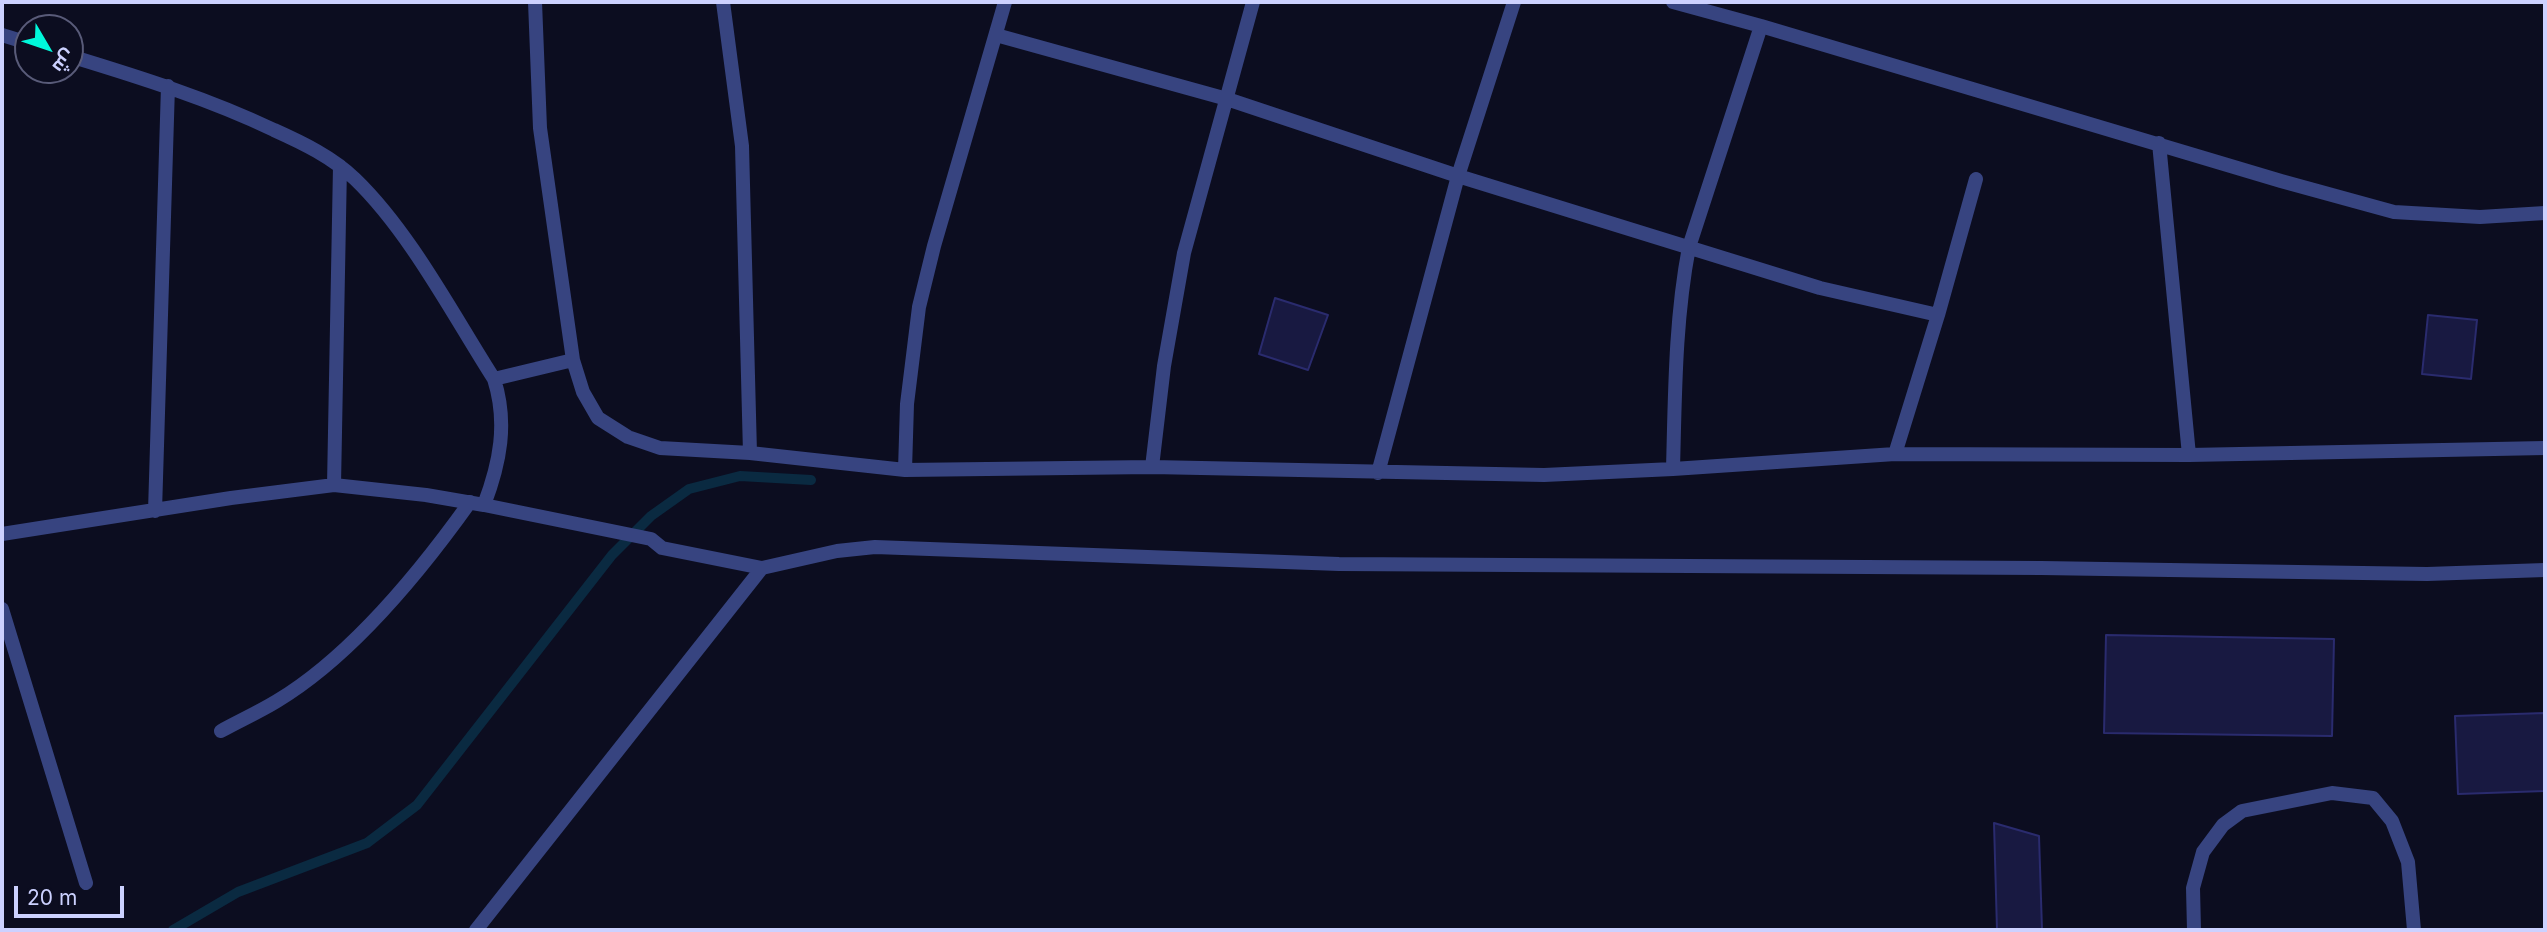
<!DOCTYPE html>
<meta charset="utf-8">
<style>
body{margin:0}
#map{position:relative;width:2547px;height:932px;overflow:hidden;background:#0c0d20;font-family:Inter,Cairo,sans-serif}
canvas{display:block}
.frame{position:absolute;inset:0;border:4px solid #ccd1ff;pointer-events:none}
.north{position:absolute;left:14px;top:14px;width:70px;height:70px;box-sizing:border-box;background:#0c0d20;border:2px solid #595b79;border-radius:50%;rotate:129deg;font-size:19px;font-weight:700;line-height:28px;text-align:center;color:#ccd1ff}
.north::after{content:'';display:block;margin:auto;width:24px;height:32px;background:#00f7da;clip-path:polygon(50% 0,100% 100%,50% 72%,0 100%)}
.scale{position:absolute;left:14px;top:886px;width:110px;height:32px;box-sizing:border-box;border:4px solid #ccd1ff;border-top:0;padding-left:9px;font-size:21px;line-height:24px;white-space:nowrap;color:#ccd1ff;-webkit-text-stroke:5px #0c0d20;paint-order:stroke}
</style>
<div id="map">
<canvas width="2547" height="932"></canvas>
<div class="frame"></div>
<div class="north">ش</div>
<div class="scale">20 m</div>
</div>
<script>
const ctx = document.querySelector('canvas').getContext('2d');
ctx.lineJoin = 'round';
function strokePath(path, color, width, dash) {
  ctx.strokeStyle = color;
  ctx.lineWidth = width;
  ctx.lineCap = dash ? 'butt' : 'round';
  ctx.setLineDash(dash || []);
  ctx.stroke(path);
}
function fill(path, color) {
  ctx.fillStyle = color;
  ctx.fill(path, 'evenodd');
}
strokePath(new Path2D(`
 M173,930L238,892L367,843L417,805L612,555L651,516L689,489L740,476L811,480`), '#0a2a41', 10);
const building = new Path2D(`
 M1275,298L1328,315L1308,370L1259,354Z
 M2428,315L2477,320L2471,379L2422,374Z
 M2106,635L2334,639L2332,736L2104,733Z
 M2545,713V791L2458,794L2455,716Z
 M1994,823L2039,836L2042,930H1997Z`);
fill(building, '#181941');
strokePath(building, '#2a2b6e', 2);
strokePath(new Path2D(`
 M535,2L540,128L573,360L583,392L598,418L628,437L660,448L750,453L905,470L1152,467L1544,475L1673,469L1895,454L2189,455L2545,448
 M723,2L742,146L750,453
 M1673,2L1761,26L2281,181L2394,212L2480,217L2545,213
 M2,35L28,43
 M996,35L1227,99L1458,176L1820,288L1938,315
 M70,56C139,77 209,99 274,130C303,143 332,157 355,179C410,232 453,315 494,379C508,423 500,463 484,505
 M2159,143L2189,455
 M494,379L573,360
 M1895,454L1938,315L1976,179
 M1152,467L1164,366L1184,253L1253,2
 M1673,469C1675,395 1675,320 1689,247L1761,26
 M905,470L907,404L919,307L934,246L1005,2
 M1378,473L1458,176L1514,2
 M334,485L340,166
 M155,511L168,86
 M2,534L231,498L334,485L426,495L484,505L651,539L662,548L762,568L837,551L875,547L1339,564L2041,568L2427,574L2545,570
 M2,609L86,883
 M221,731C239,721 259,712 277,701C352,656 420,572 470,502
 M476,930L762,568
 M2194,930L2193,888L2203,852L2223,825L2242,811L2332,793L2373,798L2392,821L2408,862L2414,930`), '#374480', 14);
</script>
